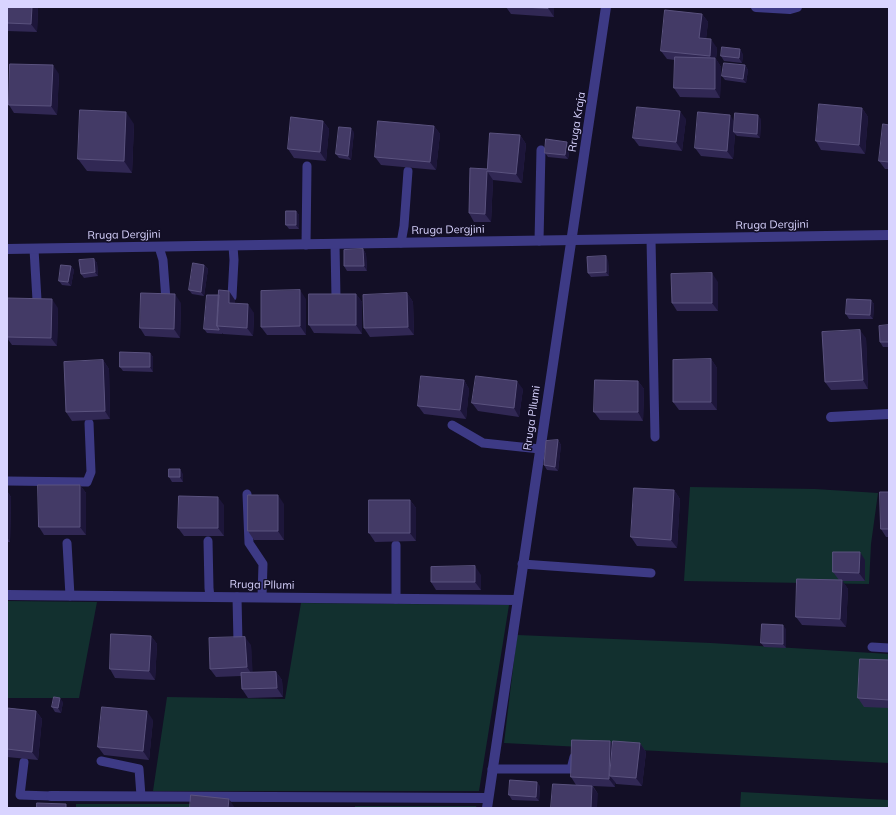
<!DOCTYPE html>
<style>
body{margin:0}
#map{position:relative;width:896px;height:815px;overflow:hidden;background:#130f26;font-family:Mulish,sans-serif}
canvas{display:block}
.frame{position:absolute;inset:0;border:8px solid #d9d4ff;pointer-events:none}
</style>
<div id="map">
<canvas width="896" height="815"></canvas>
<div class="frame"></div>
</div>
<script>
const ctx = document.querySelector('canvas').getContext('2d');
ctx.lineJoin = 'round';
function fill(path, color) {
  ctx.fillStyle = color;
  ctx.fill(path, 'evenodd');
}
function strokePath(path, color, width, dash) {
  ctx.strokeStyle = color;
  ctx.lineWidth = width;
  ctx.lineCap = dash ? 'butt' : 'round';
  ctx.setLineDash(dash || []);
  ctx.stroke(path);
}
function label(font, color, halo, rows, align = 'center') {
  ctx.font = font + ' Mulish,sans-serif';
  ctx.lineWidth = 3;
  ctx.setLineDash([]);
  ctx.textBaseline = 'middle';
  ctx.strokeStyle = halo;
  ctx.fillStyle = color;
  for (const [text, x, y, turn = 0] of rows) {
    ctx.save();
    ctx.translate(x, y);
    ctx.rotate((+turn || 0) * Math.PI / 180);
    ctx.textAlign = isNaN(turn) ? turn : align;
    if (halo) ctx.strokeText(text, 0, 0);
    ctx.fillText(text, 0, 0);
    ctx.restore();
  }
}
fill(new Path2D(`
 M690,487L815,489L878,493L871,544L869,584L684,581Z
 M7,601L97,602L79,698H7Z
 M301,603L509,605L479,791H153L167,697L285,699Z
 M517,635L711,643L889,654V763L504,743Z
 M741,792L889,800V808H740Z
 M76,804H200V808H76Z
 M355,806H476L477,808H355Z`), '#12302f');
strokePath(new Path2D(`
 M651,239L655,437
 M539,241L541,150
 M401,243L404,226L408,171
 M335,244L336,298
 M306,245L307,166
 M159,247L163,260L166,300
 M34,249L37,300
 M232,297L234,260L233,246
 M452,425L483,443L540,449
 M7,481L87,482L91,472L89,423
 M247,494L249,543L263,564L262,597
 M208,541L209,588L210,597
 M67,543L70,596
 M396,545V599
 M522,564L651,573
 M237,597L238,643
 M872,647L889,648
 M101,761L139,769L141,796
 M24,762L20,795L51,796
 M492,769H571L574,757`), '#3d3a85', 9);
strokePath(new Path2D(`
 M756,7L790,9L797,7
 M831,417L889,414
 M7,595L517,600
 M51,796L488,798
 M487,808L606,7`), '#3d3a85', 10);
strokePath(new Path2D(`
 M7,249L889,235`), '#3d3a85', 10);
fill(new Path2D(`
 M7,7H38L37,32L7,31Z
 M506,7H554V17L511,14Z
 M702,14L708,22L706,39L717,48L716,59L721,67L720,98L680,97L674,88L675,60L667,59L661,51Z
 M743,54L742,63L724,61L721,56Z
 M745,65L748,70L746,83L725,80L722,76Z
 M59,74L57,115L14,113L9,105Z
 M862,108L868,117L865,154L821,150L816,141Z
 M686,119L682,151L639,146L633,138Z
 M761,119L760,138L737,136L735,134L733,159L701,156L695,148Z
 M323,121L329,129L326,161L294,158L288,149Z
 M134,124L132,173L87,171L78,159Z
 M889,125V169H885L879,161Z
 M434,126L440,134L436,170L381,165L375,157Z
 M354,132L351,160L339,158L336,154Z
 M520,135L526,144L522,183L493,180L491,222H474L469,213L487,169Z
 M570,146L568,159L548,157L545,153Z
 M296,211L299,215V229H289L286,225Z
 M363,249L366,254L367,271H347L344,266Z
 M94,259L97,263L98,276L84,278L81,274Z
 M608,260L609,276L591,277L588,273Z
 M204,265L208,269L204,296L192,294L189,290Z
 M71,266L74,270L71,286L62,285L59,281Z
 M718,282V311H677L672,303Z
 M407,293L413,302L414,335L370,337L364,328Z
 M356,294L362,302V334L314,333L309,325Z
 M7,298L58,308L57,346L12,345L7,338Z
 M306,299V335H267L261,327Z
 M235,300V304L254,313L253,336L223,334L222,333V334L207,333L204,329Z
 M871,300L874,304L873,319H849L846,314Z
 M181,303L180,338L145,336L140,328Z
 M889,325V347H883L880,342Z
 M866,338L868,389L831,390L825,382Z
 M150,353L153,357V372L123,371L120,367Z
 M711,359L717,368V410H679L673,402Z
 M103,360L109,369L110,419L72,421L66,412Z
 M464,380L469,389L466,419L424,414L418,406Z
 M638,381L644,389L643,421L600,420L594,412Z
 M523,389L519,417L478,411L472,403Z
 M558,440L561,445L558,471L547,470L544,465Z
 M183,474V482H172L169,477Z
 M80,485L86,493V535H44L39,527Z
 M674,490L680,499L677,548L637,546L631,537Z
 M7,491L11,497L10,542H7Z
 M889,492V537H886L881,529Z
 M410,500L416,508V541L375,542L369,533Z
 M284,504V540H254L248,531Z
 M224,505V536H184L178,528Z
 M865,560V581H842L848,589L846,627L802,625L796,617L839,580L833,572Z
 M481,575V590H436L431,582Z
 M786,629V648L764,647L761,643Z
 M151,636L157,644L155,680L115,678L110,669Z
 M251,645L252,672H276L282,680L283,697L248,698L242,689L241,676L216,677L210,669Z
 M889,660V708L864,707L858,698Z
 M63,702L61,713L55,712L52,707Z
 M7,708L36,711L42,719L38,760L7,757Z
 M153,720L149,760L104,755L98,747Z
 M610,741L613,744L640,743L646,752L642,786L616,784L615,782V787L593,786L598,794L576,785L571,777Z
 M540,786L539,801L512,800L509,795Z`), '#312854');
fill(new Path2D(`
 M32,7H38L37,32L31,24Z
 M548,7H554V17L548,8Z
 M702,14L708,22L705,47L699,38Z
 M711,39L717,48L716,59L721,67L720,98L715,89V64L710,56Z
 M740,49L743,54L742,63L739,58Z
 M53,65L59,74L57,115L51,106Z
 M745,65L748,70L746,83L743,79Z
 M862,108L868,117L865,154L859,145Z
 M680,111L686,119L682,151L676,142Z
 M126,112L134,124L132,173L124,161Z
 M730,115L736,124L734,132L735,134L733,159L727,151Z
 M758,115L761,119L760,138L757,134Z
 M323,121L329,129L326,161L320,152Z
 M434,126L440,134L436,170L430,162Z
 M351,128L354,132L351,160L348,156Z
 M520,135L526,144L522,183L516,174Z
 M567,142L570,146L568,159L565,155Z
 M487,171L493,180L491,222L485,214Z
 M296,211L299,215V229L296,225Z
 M363,249L366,254L367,271L364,266Z
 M606,256L608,260L609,276L606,272Z
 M94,259L97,263L98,276L95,272Z
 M204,265L208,269L204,296L201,292Z
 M71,266L74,270L71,286L68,282Z
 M712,273L718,282V311L712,303Z
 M300,290L306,299V335L300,326Z
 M229,291L235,300V312L229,303Z
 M407,293L413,302L414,335L408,327Z
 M175,294L181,303L180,338L174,329Z
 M356,294L362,302V334L356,325Z
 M52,299L58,308L57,346L51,338Z
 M871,300L874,304L873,319L870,315Z
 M248,304L254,313L253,336L247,328Z
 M860,330L866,338L868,389L863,380Z
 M150,353L153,357V372L150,367Z
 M711,359L717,368V410L711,402Z
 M103,360L109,369L110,419L105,411Z
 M464,380L469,389L466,419L460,410Z
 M517,381L523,389L519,417L514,408Z
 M638,381L644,389L643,421L638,412Z
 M558,440L561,445L558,471L555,467Z
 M180,469L183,474V482L180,477Z
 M80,485L86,493V535L80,527Z
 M674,490L680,499L677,548L671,540Z
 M7,491L11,497L10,542L7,537Z
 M278,495L284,504V540L278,531Z
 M218,497L224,505V536L218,528Z
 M410,500L416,508V541L410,533Z
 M860,552L865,560V581L859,573Z
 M475,566L481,575V590L475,582Z
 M842,580L848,589L846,627L840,619Z
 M783,625L786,629V648L783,644Z
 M151,636L157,644L155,680L149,671Z
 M245,637L251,645L253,676L247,667Z
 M276,672L282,680L283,697L277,688Z
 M60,698L63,702L61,713L58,708Z
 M36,711L42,719L38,760L32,752Z
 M147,711L153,720L149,760L143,751Z
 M610,741L616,749L610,776L615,782V787L609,779Z
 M640,743L646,752L642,786L636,778Z
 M537,782L540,786L539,801L536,797Z
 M592,786L598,794L597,808H591Z
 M229,799L235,808H228Z`), '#1d163a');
const building = new Path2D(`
 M7,7H32L31,24L7,23Z
 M523,7H548V8Z
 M665,10L702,14L699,38L711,39L710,56L661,51Z
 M722,47L740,49L739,58L721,56Z
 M675,57L715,58V89L674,88Z
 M724,63L745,65L743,79L722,76Z
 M10,64L53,65L51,106L9,105Z
 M819,104L862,108L859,145L816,141Z
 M637,107L680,111L676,142L633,138Z
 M80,110L126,112L124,161L78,159Z
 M698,112L730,115L727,151L695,148Z
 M735,113L758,115L757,134L734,132Z
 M291,117L323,121L320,152L288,149Z
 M378,121L434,126L430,162L375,157Z
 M883,124L889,125V162L879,161Z
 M339,127L351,128L348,156L336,154Z
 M490,133L520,135L516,174L487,171L485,214L469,213L470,168L487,169Z
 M546,139L567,142L565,155L545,153Z
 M286,211H296V225H286Z
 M363,249L364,266H344V250Z
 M606,256V272L588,273L587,257Z
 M94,259L95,272L81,274L79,260Z
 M193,263L204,265L201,292L189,290Z
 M61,265L71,266L68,282L59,281Z
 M712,273V303H672L671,274Z
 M219,290L229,291V303L248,304L247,328L217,326Z
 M300,290V326L261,327V291Z
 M141,293L175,294L174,329L140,328Z
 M407,293L408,327L364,328L363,295Z
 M309,294H356V325H309Z
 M207,295H219L217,326L219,329V330L204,329Z
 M7,298L52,299L51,338L7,337Z
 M847,299L871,300L870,315L846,314Z
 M889,325V342H880L879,326Z
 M860,330L863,380L825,382L822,332Z
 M120,352L150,353V367H120Z
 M711,359V402H673V360Z
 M103,360L105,411L66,412L64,362Z
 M421,376L464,380L460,410L418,406Z
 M476,376L517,381L514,408L472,403Z
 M595,380L638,381V412H594Z
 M558,440L555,467L544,465L546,441Z
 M169,469H180V477H169Z
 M38,485H80V527H39Z
 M634,488L674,490L671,540L631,537Z
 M880,492H889V529H881Z
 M248,495H278V531H248Z
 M179,496L218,497V528H178Z
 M369,500H410V533H369Z
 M833,552H860L859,573L833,572Z
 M475,566V582H431V567Z
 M797,579L842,580L840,619L796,617Z
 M762,624L783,625V644L761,643Z
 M111,634L151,636L149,671L110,669Z
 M245,637L247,667L210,669L209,638Z
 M860,659L889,660V700L858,698Z
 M276,672L277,688L242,689L241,673Z
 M54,697L60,698L58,708L52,707Z
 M102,707L147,711L143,751L98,747Z
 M7,708L36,711L32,752L7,749Z
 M572,740L610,741L609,779L571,777Z
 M613,741L640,743L636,778L610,776Z
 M510,780L537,782L536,797L509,795Z
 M553,784L592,786L591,808H551Z
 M191,795L229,799L228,808H190Z
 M37,803L66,804V808H37Z`);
fill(building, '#433a66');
strokePath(building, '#5a527e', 1);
label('11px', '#d9d4ff', '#130f26', [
 ["Rruga Kraja",577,122,-81],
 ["Rruga Dergjini",772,225,-1],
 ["Rruga Dergjini",448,230,-1],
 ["Rruga Dergjini",124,235,-1],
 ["Rruga Pllumi",532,418,-82],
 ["Rruga Pllumi",262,585,1]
]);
</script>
